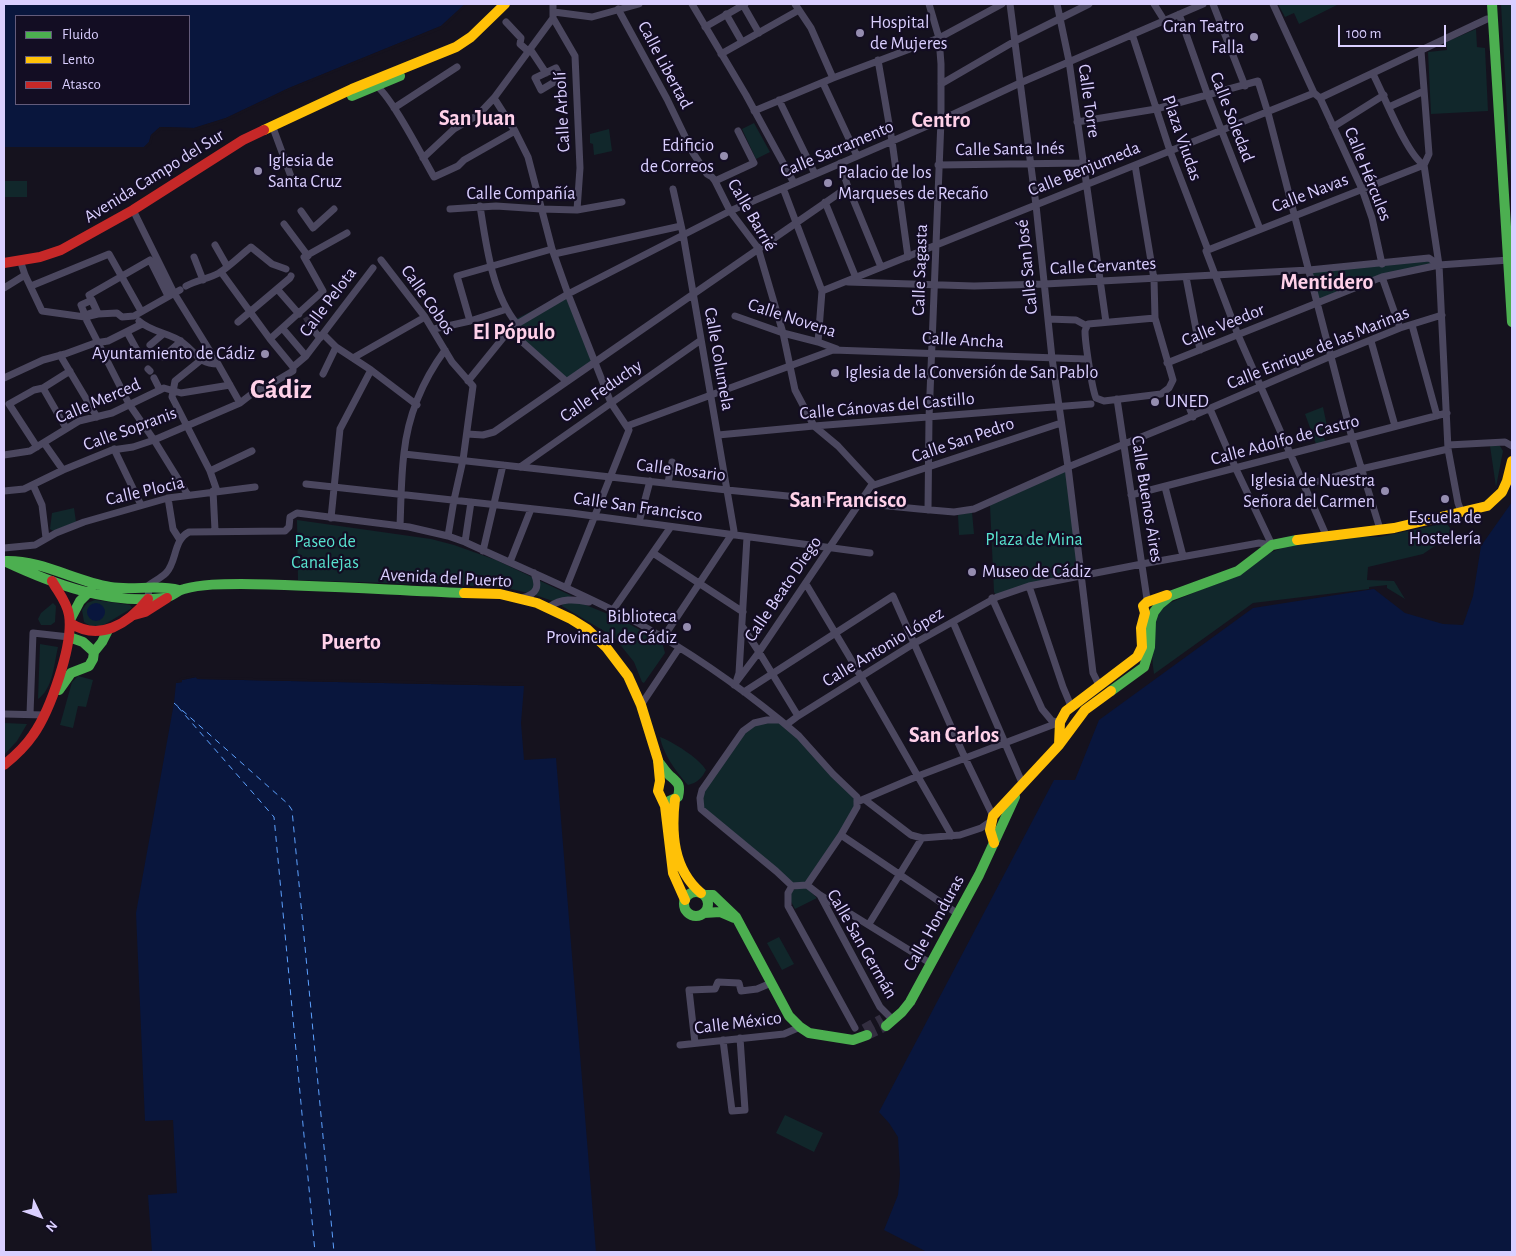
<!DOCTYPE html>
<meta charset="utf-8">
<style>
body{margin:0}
#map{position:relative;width:1516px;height:1256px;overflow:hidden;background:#15121e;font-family:"Alegreya Sans",sans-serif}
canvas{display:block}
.frame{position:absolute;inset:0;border:5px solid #dacfff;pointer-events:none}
.legend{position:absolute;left:15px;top:15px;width:175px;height:90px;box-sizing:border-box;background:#130d23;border:1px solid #635b7b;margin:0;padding:6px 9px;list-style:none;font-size:15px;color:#dacfff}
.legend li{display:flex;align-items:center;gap:10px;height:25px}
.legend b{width:25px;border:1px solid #635b7b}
.north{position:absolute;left:15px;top:1191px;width:50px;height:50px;-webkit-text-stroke:4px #130d23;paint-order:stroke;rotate:132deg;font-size:14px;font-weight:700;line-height:20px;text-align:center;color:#dacfff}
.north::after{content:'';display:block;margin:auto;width:18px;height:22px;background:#dacfff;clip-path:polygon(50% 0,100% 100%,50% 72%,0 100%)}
.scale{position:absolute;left:1338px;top:25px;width:108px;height:22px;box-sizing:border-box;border:2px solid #dacfff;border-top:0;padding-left:6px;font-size:15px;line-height:18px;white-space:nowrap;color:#dacfff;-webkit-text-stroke:4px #130d23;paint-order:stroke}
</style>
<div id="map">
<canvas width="1516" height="1256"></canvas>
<div class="frame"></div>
<ul class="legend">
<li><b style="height:6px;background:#4caf50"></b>Fluido</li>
<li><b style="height:6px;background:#ffc107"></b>Lento</li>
<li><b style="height:6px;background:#c62828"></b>Atasco</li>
</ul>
<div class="north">N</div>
<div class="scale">100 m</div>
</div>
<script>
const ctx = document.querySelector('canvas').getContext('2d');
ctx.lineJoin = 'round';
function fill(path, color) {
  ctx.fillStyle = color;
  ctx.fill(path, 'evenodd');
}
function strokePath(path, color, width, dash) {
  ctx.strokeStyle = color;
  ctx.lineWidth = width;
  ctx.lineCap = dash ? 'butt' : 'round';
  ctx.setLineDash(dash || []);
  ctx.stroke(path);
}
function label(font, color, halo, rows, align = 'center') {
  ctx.font = font + ' "Alegreya Sans",sans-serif';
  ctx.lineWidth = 4.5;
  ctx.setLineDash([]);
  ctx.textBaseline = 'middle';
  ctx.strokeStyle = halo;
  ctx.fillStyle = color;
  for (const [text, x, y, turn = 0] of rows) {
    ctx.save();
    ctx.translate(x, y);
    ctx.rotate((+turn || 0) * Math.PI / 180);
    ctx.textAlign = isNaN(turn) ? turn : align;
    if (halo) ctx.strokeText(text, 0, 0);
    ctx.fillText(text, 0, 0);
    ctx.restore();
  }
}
fill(new Path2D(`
 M1278,4H1339L1299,24L1294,13L1285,17Z
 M1501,4H1512V200Z
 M1476,29L1477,47L1485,48L1488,111L1431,114L1428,52L1447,50L1446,42Z
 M754,123L770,152L756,159L742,129Z
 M609,129L612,151L594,155L593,144L590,143V134Z
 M4,181H27V197H4Z
 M1429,258L1439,265L1382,277L1317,303L1309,270Z
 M565,294L595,358L566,385L506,332L516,319Z
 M1323,407L1327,426L1320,430L1326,442L1316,444L1305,414Z
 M1490,446H1500L1503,451L1496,487Z
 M1068,467L1080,576L997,597L994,592L990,505Z
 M74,508L76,522L53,531L50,529L52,513Z
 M972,512L974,534L959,535L958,515Z
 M297,520L431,539L454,545L496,560L572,596L553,601L532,594L503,587L298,580Z
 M1446,523L1454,533L1423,554L1368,567L1367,580L1394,581L1405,599L1387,588V585L1369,587V589L1253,603L1154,674C1150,651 1154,631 1158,608L1228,578L1267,554L1284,547L1350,536L1379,537Z
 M95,600L130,605L132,608L102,626L92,627L84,622L82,610L87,603Z
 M53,603L56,606L55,622L51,625H41L38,619L41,613Z
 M563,603H581L620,619L662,642L665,653L644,683L642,682L634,662L614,637L562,606Z
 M40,644L58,647C54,664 53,689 38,699Z
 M78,676L93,680L86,707L78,706L73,728L60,725L72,682Z
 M780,720L857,797V807L807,885L792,886L701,809L702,790L747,727Z
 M4,723L27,724L17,741L4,755Z
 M660,737C673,742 699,758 706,770C702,778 697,783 688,785C677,773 663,754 660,737Z
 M806,887L817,898L795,909L788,896L792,890Z
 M779,937L794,964L782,970L767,943Z
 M785,1115L823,1133L814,1152L776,1133Z`), '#11272b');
fill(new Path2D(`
 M4,4H465L441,26L289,88L226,118L194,128L160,127L151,135L149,142L144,147H4ZM16,16H189V104H16Z
 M1512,502V1252H927L884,1230L898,1195L900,1175L898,1137L889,1123L879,1112L1054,780H1075L1099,720L1253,608L1374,589L1405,613L1443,624L1463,625L1473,596L1481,546Z
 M87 612a9 9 0 1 1 18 0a9 9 0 1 1-18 0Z
 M197,677V679L524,686L521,723L524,760L556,758L596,1252H152L148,1195L177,1193L173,1120L145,1121L136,913L174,703L176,683L182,682V680Z`), '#09163d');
fill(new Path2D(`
 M465,4H468L442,29L290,90L226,121L194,131L161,130L153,136L151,144L145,149H4V147H144L149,142L151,135L160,127L194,128L226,118L289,88L441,26Z
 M197,675L199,677L524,683V686L197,679L196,677L182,680V682L176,683V681L181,678Z`), '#15121e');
strokePath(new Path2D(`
 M174,703L288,804L292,810L334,1252
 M178,707L274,817L315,1252`), '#5da1ff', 1, [6, 5]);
strokePath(new Path2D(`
 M306,317L315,332`), '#332e40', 7, [7, 3.5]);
strokePath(new Path2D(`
 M864,1029L882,1019
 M867,1035L886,1026`), '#332e40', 10, [10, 5]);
strokePath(new Path2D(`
 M692,4L746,95L794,183
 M795,4L811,28L833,78
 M1010,4L1036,205L1052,358L1068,467L1093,673L1099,685
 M1057,4L1069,61L1106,322
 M1154,4L1164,20
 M1213,4L1245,86
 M1273,4L1314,93L1320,98L1362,189L1372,218L1382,264
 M743,5L759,33
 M618,9L667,99L693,153L707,174L712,177L715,181L730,211L758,248L783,333L795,390L814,426L838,446L874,485
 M554,12L592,17L639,4
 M726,14L742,42
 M1179,14L1208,96L1260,229
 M553,18L575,56L580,168L577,210
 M506,22L521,38L520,44L528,51
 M705,27L745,4
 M1132,34L1170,151L1208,250L1206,251L1238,335L1326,535
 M530,49L546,73
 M1421,51L1429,154L1424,165
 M721,54L799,10
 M878,60L892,141L908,257
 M556,68L561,78L541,90L535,78Z
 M1373,74C1384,95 1407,155 1424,165
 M823,83L857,156
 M374,84C390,93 423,158 434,177L458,166L464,160L515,131
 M941,84L1015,41L1089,4
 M494,98L515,131L528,157L552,249L568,294L611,403L629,430L566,588
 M1320,98L1487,19H1493
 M779,100L815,174
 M1389,107L1424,91
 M394,108L457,67
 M754,111L833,78L939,38L1002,4
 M1077,122L1156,109L1258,81L1268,113L1352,438L1380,529
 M272,125L293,182
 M1333,127L1384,95
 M423,158L454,129L478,115L494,98L553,18V4
 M840,163L848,187L881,267
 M938,165L1083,163
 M1135,165L1154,279L1155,318
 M1424,165L1439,265L1448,449L1458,503L1461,511
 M715,181L754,163L738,131
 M783,188L822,291L818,342
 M825,202L856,278
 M480,206C486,244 492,294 517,324
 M450,209L496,206L541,209L577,210L622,202
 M133,210L174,293L218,364L240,403
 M301,211L313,228L334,209
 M284,224L308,256
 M215,245L227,266
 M1208,250L1424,165
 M554,254L681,226
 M194,257L203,280
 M20,260L25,275L42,311L85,317L98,314L117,313L122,317L134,316L180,290
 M381,260L425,317L452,362L473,386L463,460L454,500L448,536
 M221,272L270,339L293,367
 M1186,277L1200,350
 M1382,277L1400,328
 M848,282L974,286L1045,284L1309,270L1429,258L1439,265
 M31,286L109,254L141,311
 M186,286C197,280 208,279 219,273C230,266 241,255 251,247L272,264L286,269
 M4,288L25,275
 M278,290L299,314
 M822,291L1314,93
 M92,300L97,311L85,315L81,305Z
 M98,314L89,295L150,260L168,296
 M735,316L783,333L818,342L837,349
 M85,317L129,404L154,440L188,495
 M1155,318L1173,380L1169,388L1161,394L1104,401L1096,398C1092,389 1085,342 1085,331C1086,327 1087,327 1088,324Z
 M1048,319L1076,320L1087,326
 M139,321C151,332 170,333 182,342C196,352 198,364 218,364
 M470,321L457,276L552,249
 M238,322L290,278L291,276
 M1412,325L1437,416
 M283,329L306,356
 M434,329L470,321L507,309
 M127,332L138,352
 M315,332L320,338
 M323,334L336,347L371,370L417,405
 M270,339L323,291L304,257L347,233
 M1371,341L1395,426
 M150,345L163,334
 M60,355L97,417
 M163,357L181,341
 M353,358L425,317
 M201,360L175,381L172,397L210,471L217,491
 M1167,363L1382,277L1439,265L1509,260
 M148,369L150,371
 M323,374L336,347
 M4,378L43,360L65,354L95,343L108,341L142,324
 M154,378L160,390
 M468,381L507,333L511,332
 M566,381L511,332L517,324L568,294L730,211L941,120L1020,83L1203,4
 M43,388L66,428
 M1185,397L1193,417
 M1117,399L1147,599L1146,603
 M1210,409L1236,469L1272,545
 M627,426L833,350L1085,359
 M467,434L483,435L494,432L848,187
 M718,435L814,426L1091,404
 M44,443L63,470
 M1448,445L1505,442L1512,446
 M37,447L9,404L34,390L43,388L70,371
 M114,449L141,505
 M404,454L727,490L919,509L954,512L974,509L1068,467L1183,420L1331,356L1400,328L1442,315
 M4,455L30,451L79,421L112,413L164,388L181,393L230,385
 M520,467L701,340
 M210,471L252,451
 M668,483L672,462
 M306,484L571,513L870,553
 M33,485L42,505L46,538
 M1305,485L1361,469L1448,449
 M1165,487L1183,556
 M4,491L24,489L63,470L112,450L133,447L154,440L240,403L258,389L261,390L293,371V367L306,356L373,268
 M213,491L215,530
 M1131,495L1447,413
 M168,498L173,529L180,540
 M928,510L929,418L941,120V64L939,38L929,4
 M331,518L340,429L371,370
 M639,522L650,481
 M400,526C401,502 401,477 404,453C408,416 423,380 445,350
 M465,542L471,502
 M4,548L35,545L56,533L84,522L168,498L255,487
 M483,551L503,465
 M653,553L743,612
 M510,562L531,509
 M806,584L849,656L952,836
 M1029,586L1063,687L1071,706
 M522,598C537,594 540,587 534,573
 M992,598L1042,709L1052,721L1059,722
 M148,599L149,585C154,581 161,578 166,573C177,562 173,540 189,532L285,531L289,527L290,517L297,513L409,527L448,536L465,542C523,569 582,593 638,623C688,651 736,684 780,720
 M549,607C561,598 575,599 589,602
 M613,610L670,528
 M953,622L1020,778L1022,783L1020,787
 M742,626L759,652L798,716
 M663,638L734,531L683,234L673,189
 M737,679L739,673L747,537
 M734,685L759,652L871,486L1061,423
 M744,692L893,596L965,758L993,816
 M641,705L679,648
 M4,714L45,715
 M30,714L33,633L69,637
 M767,720H780L786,725L799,736L833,774L857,797V807L841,835L807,885L792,886L776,871L701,809L700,798L702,790L743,731L754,723Z
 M786,725L798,716L913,644L997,597L1029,586L1142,564L1259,543L1272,545
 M864,799L911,835L922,838L960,835L981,828L991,821
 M857,802L918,776L1060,722
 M841,835L958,914
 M807,885L820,895L880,1007L890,1017
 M792,886L788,893V906L855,1028
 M820,895L930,963
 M869,924L922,838
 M723,1040L732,1111L745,1110L740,1038
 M695,1043L689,990L715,989L718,982L739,983L741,991L757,989L771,983
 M680,1045L784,1034L800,1027`), '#4b475f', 7);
strokePath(new Path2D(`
 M1492,4L1512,322
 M352,96L400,76
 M4,561C53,584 109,605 164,598C172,597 176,591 184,589C202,584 222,584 241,584C315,585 389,590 464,593
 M6,561C41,560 75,581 110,587C133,591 157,584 179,590
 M70,620L80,601L91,590
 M69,637L83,642L94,652
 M59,690L71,673L89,666L93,659L94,652L102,642L108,630
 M1111,691L1144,667L1150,647L1151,621L1154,612L1160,604L1170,596L1238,571L1272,545L1297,540
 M658,761C662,766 665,771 669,775C678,783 681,784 678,797L669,801
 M684 904a12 12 0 1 1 24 0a12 12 0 1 1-24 0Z
 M704,895H713L736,917L789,1016L800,1027L809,1033L853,1040L867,1035
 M704,913L720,912L734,918
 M886,1026L902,1012L910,1002L979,875L1015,797`), '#4caf50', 10);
strokePath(new Path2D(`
 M264,130L352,89L456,47L471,37L505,4
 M1297,540L1394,528L1487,506L1502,492L1507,481L1512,461
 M464,593L500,594L537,603L571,619L587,629L606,647L628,676L641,705L658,760L660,781L658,791L665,806L673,873L685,900
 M1059,745L1060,722L1066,711L1137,657L1142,647L1141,628L1145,613L1143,606L1147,602L1167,595
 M675,799C671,833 673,869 701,893
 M994,843L990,830L993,816L1059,745L1085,710L1111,691`), '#ffc107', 10);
strokePath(new Path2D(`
 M4,263L40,257L61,250L133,210L243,140L264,130
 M134,615L145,612L167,598
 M70,623C100,642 128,624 148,599
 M4,765C15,756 25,747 33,735C50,711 74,644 69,615C67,602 58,592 52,581`), '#c62828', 10);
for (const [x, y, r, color] of [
 [860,33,5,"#958db0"],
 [1254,37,5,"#958db0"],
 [724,156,5,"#958db0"],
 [258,171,5,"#958db0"],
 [828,183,5,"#958db0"],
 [265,354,5,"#958db0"],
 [835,373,5,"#958db0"],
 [1155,402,5,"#958db0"],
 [1385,491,5,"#958db0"],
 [1445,499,5,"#958db0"],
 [972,572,5,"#958db0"],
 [687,627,5,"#958db0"]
]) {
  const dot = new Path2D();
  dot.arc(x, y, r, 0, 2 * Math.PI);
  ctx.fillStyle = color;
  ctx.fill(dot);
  strokePath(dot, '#130d23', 2);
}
label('18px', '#dacfff', '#130d23', [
 ["Hospital",870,23],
 ["de Mujeres",870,44],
 ["Gran Teatro",1244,27,"right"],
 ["Falla",1244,48,"right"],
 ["Edificio",714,146,"right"],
 ["de Correos",714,167,"right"],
 ["Iglesia de",268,161],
 ["Santa Cruz",268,182],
 ["Palacio de los",838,173],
 ["Marqueses de Recaño",838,194],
 ["Ayuntamiento de Cádiz",255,354,"right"],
 ["Iglesia de la Conversión de San Pablo",845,373],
 ["UNED",1165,402],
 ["Iglesia de Nuestra",1375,481,"right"],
 ["Señora del Carmen",1375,502,"right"],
 ["Escuela de",1445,518,"center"],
 ["Hostelería",1445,539,"center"],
 ["Museo de Cádiz",982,572],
 ["Biblioteca",677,617,"right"],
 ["Provincial de Cádiz",677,638,"right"]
], 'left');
label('18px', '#dacfff', '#130d23', [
 ["Calle Libertad",665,65,62],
 ["Calle Torre",1089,101,82],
 ["Calle Arbolí",562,112,-93],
 ["Calle Soledad",1232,117,69],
 ["Plaza Viudas",1182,138,71],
 ["Calle Sacramento",837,149,-23],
 ["Calle Santa Inés",1010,149,-1],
 ["Calle Benjumeda",1084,169,-22],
 ["Calle Hércules",1368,174,68],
 ["Avenida Campo del Sur",154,176,-32],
 ["Calle Navas",1310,193,-21],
 ["Calle Compañía",521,194],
 ["Calle Barrié",752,215,60],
 ["Calle Cervantes",1103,266,-3],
 ["Calle San José",1027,267,-96],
 ["Calle Sagasta",920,270,-88],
 ["Calle Cobos",428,300,55],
 ["Calle Pelota",328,302,-53],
 ["Calle Novena",792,318,18],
 ["Calle Veedor",1223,325,-22],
 ["Calle Ancha",963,340,3],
 ["Calle Enrique de las Marinas",1318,348,-22],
 ["Calle Columela",719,359,80],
 ["Calle Feduchy",601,391,-35],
 ["Calle Merced",98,401,-23],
 ["Calle Cánovas del Castillo",887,406,-5],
 ["Calle Sopranis",130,429,-20],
 ["Calle San Pedro",963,440,-19],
 ["Calle Adolfo de Castro",1285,440,-15],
 ["Calle Rosario",681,470,7],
 ["Calle Plocia",145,491,-13],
 ["Calle Buenos Aires",1147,499,81],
 ["Calle San Francisco",638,507,8],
 ["Avenida del Puerto",446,578,3],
 ["Calle Beato Diego",783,589,-56],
 ["Calle Antonio López",883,647,-31],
 ["Calle Honduras",934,923,-61],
 ["Calle San Germán",862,944,60],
 ["Calle México",738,1023,-7]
]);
label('18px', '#58e2cf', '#130d23', [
 ["Plaza de Mina",1034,540],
 ["Paseo de",325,542],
 ["Canalejas",325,563]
]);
label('bold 22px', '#ffd1e9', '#130d23', [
 ["San Juan",477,118],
 ["Centro",941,120],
 ["Mentidero",1327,282],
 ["El Pópulo",514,332],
 ["San Francisco",848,500],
 ["Puerto",351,642],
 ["San Carlos",954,735]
]);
label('bold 28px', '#ffd1e9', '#130d23', [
 ["Cádiz",281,390]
]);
</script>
